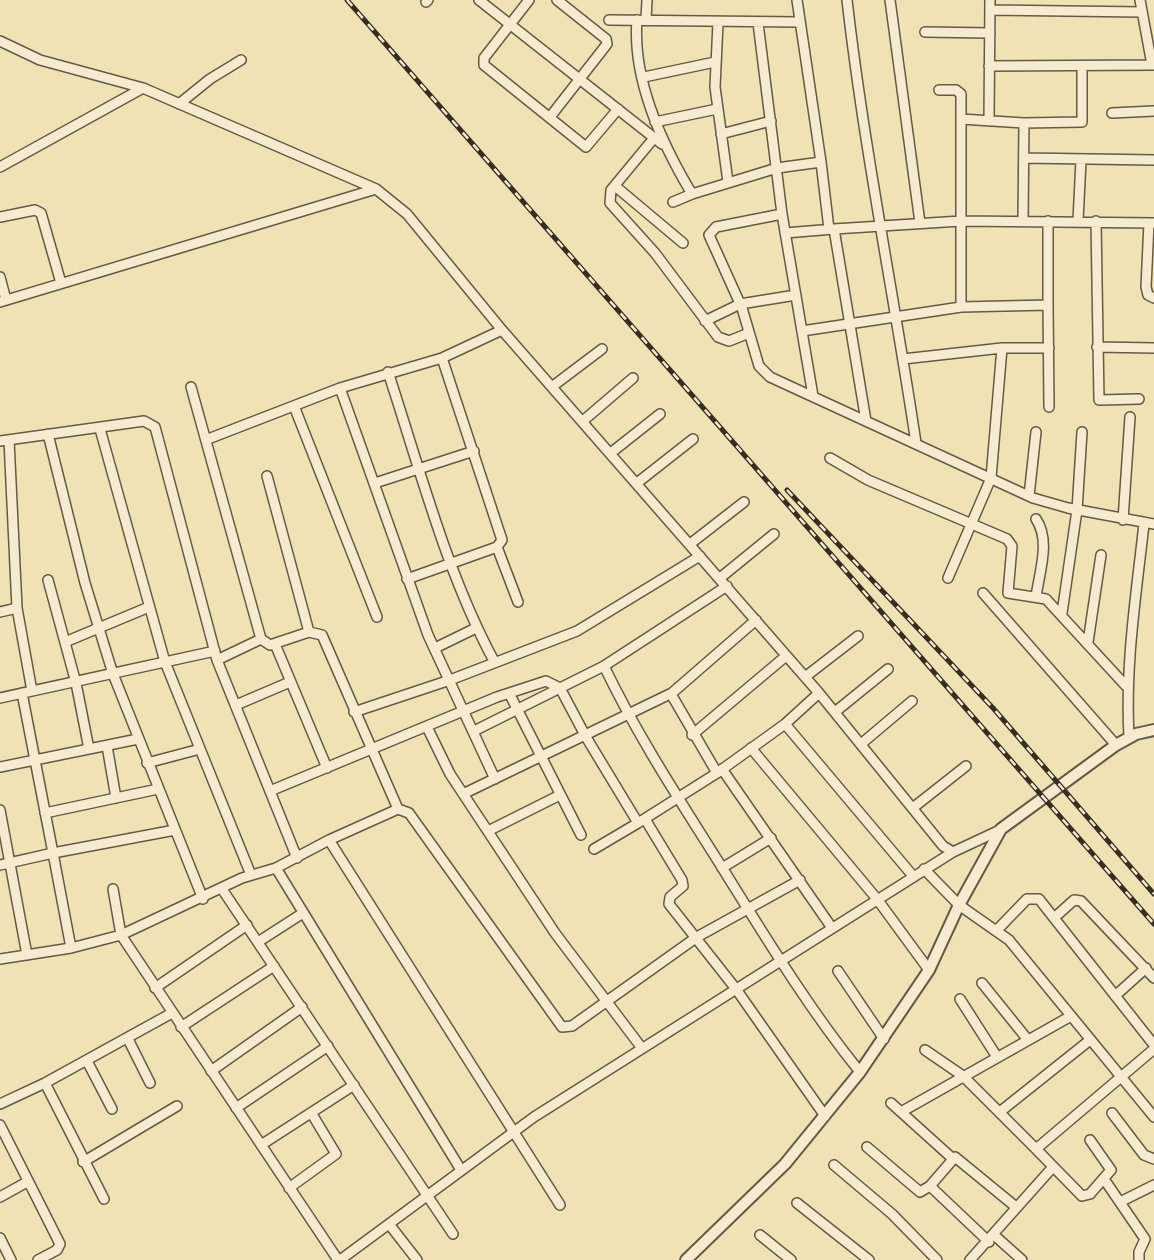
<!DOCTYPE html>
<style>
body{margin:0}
canvas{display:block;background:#efe2b5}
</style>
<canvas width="1154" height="1260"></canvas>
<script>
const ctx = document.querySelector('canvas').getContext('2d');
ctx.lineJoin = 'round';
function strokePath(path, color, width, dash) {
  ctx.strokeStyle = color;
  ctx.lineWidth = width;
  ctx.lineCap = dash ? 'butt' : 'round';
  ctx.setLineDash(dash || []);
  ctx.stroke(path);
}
const minor = new Path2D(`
 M479,0L662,144
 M529,0L484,58V65L586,147L618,109
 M847,0C864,149 894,295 916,443
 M890,0L920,223
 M1140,0L1152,65
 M426,2L428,0
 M990,10L1142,12
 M609,20L800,22
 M637,20C632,80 662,144 692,194L673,202
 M646,20L647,0
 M718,23L715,87L728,182
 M758,23L782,214L813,396
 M925,32L990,33
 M0,41L40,60L143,88L376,189L407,214L502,330L819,693L943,846L953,852
 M989,66L1154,65
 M644,77L715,62
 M179,104L210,79L241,60
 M1112,113L1154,111
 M550,117L607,44L606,39L557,0
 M961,119L1024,123L1023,221
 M989,121L990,0
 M655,122L717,109
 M1024,123L1082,122V66
 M721,134L771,121
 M654,138L611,190L610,203L655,253L718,337L729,341L749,333
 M1024,158L1154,160
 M821,162L829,229
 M0,167L143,88
 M615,186L683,243
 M692,194L777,168L821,162L797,0
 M782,214L716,227L709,235L742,308L759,366L770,377L1033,498L1068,508L1154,524
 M0,217L35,210L41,213L61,283
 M1048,221V305
 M1078,221L1081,160
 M1096,221L1099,400L1139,399
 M1149,223L1146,287L1148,295L1154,298
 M834,229L961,221L1154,223
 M785,233L834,229L866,421
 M0,277L6,300
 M0,302L376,189
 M961,307L1048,305L1049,407
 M705,321L740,304L796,295
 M802,331L961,307V94L956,90H939
 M1097,347L1154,348
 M1002,348H1049
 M903,359L1002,348L991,478L948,578
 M388,372C420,469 446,572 494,661
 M553,386L602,349
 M191,387L261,639L217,660
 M340,388L428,635L495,779
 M294,406L377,617
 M584,420L633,378
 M100,429L165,662L251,875
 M48,434L85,583L113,674L203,899
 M208,439L340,388L442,358L502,330
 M9,440L17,608L32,691
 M0,441L144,421L155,427L217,660L297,858
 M612,452L660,414
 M830,458L868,480L1007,539L1012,546L1008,593L1046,599L1126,686
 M375,483L474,451
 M637,483L693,439
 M1029,496L1036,432
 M1123,520L1130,417
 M690,544L744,502
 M497,547L518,602
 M720,578L774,534
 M407,579L497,547L502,540L442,358
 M48,580L76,683L89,749
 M727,586L604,666L560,688L586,737L638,823L717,773L785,724L913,876
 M983,593L1116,745
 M1036,597C1039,573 1051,541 1036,519
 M0,612L17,608
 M1062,613L1077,510L1082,432
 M309,632L322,635L398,809L409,813L562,1027L572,1026L697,937L800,880
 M261,639L270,645L309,632L267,476
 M65,642L149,607
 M1088,642L1101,555
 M275,644L327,768
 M435,648L476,628
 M604,666C638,737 681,802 723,869C766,938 809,1009 860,1072
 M805,677L858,636
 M509,693L581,835
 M671,694L717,773
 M0,698L215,651
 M236,705L290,682
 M354,712L450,680L577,631L700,556
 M835,712L888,669
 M785,724L819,693
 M427,727L450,774L555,933L641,1047
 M692,735L786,656
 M1129,737C1125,665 1136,596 1144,524
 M861,744L912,701
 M107,746L116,798
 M751,748L877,899L929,970
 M147,763L200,749
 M0,767L138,739
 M722,769L832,928
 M270,791L497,697L546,681L560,688L474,731
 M463,794L672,693L756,620
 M914,807L966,766
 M0,810L27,955
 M45,813L158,789
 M645,819L682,880L683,886L670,897L669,904L736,989L825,1116
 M488,831L560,795
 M329,840L560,1205
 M594,849L638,823
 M0,865L53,853L22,693
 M276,868L461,1170
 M722,868L771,838
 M924,869L959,905L1009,940L1154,1117
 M113,889L121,935L338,1260
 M222,889L453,1234
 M1054,918L1074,900L1081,901L1154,978
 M996,931L1027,899H1039L1154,1045
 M258,942L303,913
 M71,948L53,853L175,830
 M0,959L71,948L121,935L242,878L276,868L329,840L398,809
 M838,971L884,1039
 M982,983L1028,1040
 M155,988L247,925
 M1115,996L1146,968
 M960,999L997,1057
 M181,1027L274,966
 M128,1039L150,1083
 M925,1050L963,1076L1036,1149
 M87,1061L112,1109
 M211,1071L302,1007
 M45,1083L104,1199
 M891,1103L952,1158
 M0,1104L45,1083L172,1013
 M236,1108L328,1046
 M1001,1111L1090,1040
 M901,1112L1071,1016
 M1112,1113L1144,1155L1154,1159
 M0,1125L60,1244L57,1250L38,1260
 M1090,1140L1111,1170L1090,1194L1082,1196L1036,1149L1154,1049
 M261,1145L354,1085
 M867,1147L920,1192L930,1186L989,1242
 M83,1162L177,1106
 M834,1165L892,1214L937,1260
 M1104,1179L1145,1239L1139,1252V1260
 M930,1186L955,1157L1016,1207
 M289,1188L336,1154L312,1114
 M0,1197L27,1182
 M1120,1202L1154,1185
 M797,1203L869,1260
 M389,1224L417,1260
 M760,1235L791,1260
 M994,1235L1022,1260
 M0,1238L11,1260
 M340,1260L534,1117L953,852L1000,830
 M970,1260L1052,1168`);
const tertiary = new Path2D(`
 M686,1260L785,1164L860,1072L929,970L959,905L1001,829L1116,745L1136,734L1154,730`);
strokePath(minor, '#655a46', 12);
strokePath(tertiary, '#655a46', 14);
strokePath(minor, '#f5eccf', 9);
strokePath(tertiary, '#f5eccf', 10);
const rail = new Path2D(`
 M347,0L1154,924
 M787,490L993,708L1154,894`);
strokePath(rail, '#372d21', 5);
strokePath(rail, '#f5eccf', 2.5, [8]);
</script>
